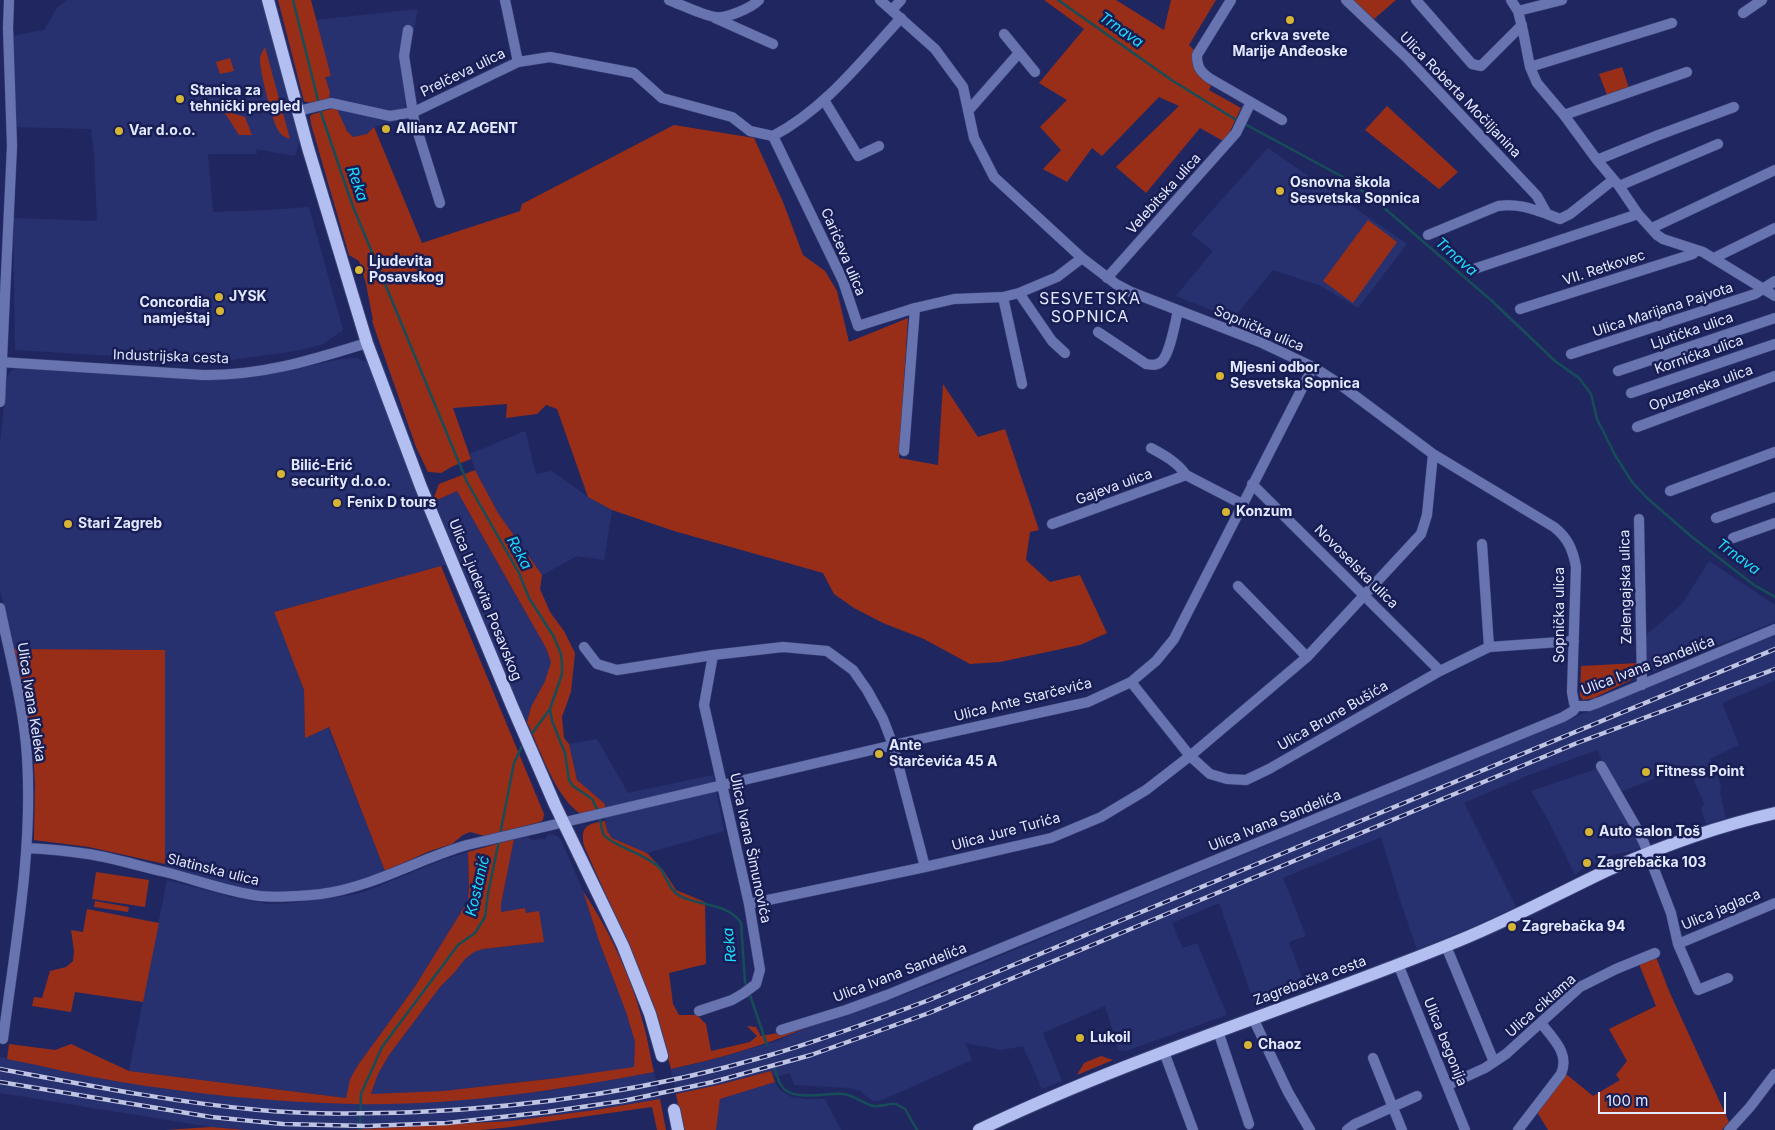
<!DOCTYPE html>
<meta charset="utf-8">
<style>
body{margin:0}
#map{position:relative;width:1775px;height:1130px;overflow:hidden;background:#202760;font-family:Inter,sans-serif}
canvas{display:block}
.scale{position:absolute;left:1598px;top:1092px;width:128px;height:22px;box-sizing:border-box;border:2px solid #e3e9ff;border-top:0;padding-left:6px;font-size:15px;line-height:18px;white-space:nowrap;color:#e3e9ff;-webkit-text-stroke:4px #181d54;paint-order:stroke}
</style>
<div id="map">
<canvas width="1775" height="1130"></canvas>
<div class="scale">100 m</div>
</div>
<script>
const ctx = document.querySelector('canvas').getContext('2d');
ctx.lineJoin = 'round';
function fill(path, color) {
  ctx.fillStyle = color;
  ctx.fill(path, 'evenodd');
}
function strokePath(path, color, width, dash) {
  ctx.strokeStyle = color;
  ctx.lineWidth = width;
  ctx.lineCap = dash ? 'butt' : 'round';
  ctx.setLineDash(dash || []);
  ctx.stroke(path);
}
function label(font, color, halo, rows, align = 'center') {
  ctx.font = font + ' Inter,sans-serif';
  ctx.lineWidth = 5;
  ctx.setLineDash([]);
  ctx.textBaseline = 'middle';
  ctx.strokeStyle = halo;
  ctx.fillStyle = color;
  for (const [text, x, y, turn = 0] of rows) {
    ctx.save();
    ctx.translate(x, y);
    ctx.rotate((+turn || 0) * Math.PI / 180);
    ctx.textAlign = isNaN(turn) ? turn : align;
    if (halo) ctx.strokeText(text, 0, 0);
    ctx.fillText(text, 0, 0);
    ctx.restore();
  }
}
fill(new Path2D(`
 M67,0H263L300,139L295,156L256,149L257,154H208L213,212L269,210L309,207L343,330L323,344L295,351L223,361H199L15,350L13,218L97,221L94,151L91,129L16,127L11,36L44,30L57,8Z
 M418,9L410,52L404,119L374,127L367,134L353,137L347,131L337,110L331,109L329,98L330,92L325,77L331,76L316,20Z
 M1268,148L1407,244L1358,308L1321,286L1273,270L1233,319L1176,296L1213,251L1191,234Z
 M357,358L366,362L373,372L394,435L405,461L416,481L449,564L274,612L304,690L305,737L328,727L385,871L374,877L331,889L279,893L255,891L165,867V650L13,649L0,589V444L7,377L11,371L17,368L206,380L250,378L342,359Z
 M525,431L536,474L552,471L588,497L612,510L604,560L577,556L542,575L498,513L475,470L470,454Z
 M457,491L546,648L551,662L545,681L531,707L527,722L475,604L435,501Z
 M1709,561L1775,605V622L1645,675V636L1682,604Z
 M1775,634V680L1722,703L1739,745L1710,759L1721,785L1720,793L1726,818L1706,824L1701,808L1704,804L1690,771L1682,774L1678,770L1614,794L1642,846L1634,851L1616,854L1582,869L1575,875L1547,818L1531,791L1605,766L1597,750L1529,775L1464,803L1516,907L1466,930L1417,949L1401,903L1381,837L1283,878L1306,936L1289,942L1306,989L1256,1008L1219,903L1172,923L1183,948L1197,943L1227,1015L1126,1051L1118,1050L1117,1043L1105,1006L1043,1033L1062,1081L1042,1089L1023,1046L1002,1050L965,1043L972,1060L880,1101L871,1100L860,1091L849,1088L794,1085L790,1073L774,1077L771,1071L718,1085L676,1094L671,1069L704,1062L777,1041L806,1028L862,1010L930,985Z
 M597,739L628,793L713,775L724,831L647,853L613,838L606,831L605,804L577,780L569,744Z
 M549,834L557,836L561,840L583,891L599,941L626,1012L635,1042L634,1068L557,1078L443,1091L371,1095L378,1074L389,1055L440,987L454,973L465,959L474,952L483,949L544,942L526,913L525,908L501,912V904L514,839L527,837L532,840L545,839Z
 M468,852L469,887L468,901L414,988L358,1065L350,1079L346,1098L129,1071L167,880L231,897L267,904L289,903L352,895L367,891L440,861Z
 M0,1057L114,1081L312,1102L354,1104L411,1102L483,1097L553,1090L654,1072L660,1099L595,1110L510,1121L374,1129L246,1130L211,1127L0,1093Z
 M775,1082L780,1090L791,1097L805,1099H825L841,1130H716L720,1099Z`), '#283170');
fill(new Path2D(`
 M278,0H311L331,76L325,77L330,92L329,98C322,101 311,105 304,101Z
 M1044,0H1116L1164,30L1171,0H1216L1189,45L1195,51C1187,68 1199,76 1212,83L1209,90L1241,108L1225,142L1200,128L1146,193L1116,167L1179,106L1159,97L1102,156L1092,148L1067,182L1043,169L1061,150L1040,127L1067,100L1039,83L1084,29Z
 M1352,0H1396L1374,19Z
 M265,47L290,139C284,137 281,135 278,130C272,121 259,68 260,58C261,53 263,51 265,47Z
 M230,58L234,71L220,74L216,62Z
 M1622,67L1629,88L1607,95L1599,74Z
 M223,106H231L229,112L245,117L252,135H239L223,110Z
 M1387,106L1458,172L1439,189L1365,130Z
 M331,109H337L347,131L353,137L367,134L374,127L422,243L520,211L522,204L674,125L754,138L783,202L803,255L825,271L837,291L849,342L908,318L899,458L938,465L943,384L978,437L1005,429L1039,530L1030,532L1026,560L1050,582L1080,575L1107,633L1080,645L1000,662L970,664L924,639L883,623L854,608L834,594L823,573L674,531L612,510L588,497L557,409L546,405L537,414L506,418L507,404L453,408L471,459L453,466L441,473L428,472L416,447L372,321L373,320L366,284L359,261L349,255L311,124L310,116L313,114Z
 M1368,220L1397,242L1353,303L1323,281Z
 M475,470L498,513L542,575L540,589L550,612L564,631L575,653L571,692L562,717L564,738L569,744L577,780L605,804V808L581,814C556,799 540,749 527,722L531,707L545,681L551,662L546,648L457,491L435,501L434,497L439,484Z
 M441,566L544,814L543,820L540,822L485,836L470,832L463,835L452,844L430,851L385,871L329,727L305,738L304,690L274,612Z
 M14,649L165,650V864L89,847L34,840L35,783L33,749Z
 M1638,663L1637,677L1594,698L1583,700L1580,696L1581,666Z
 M605,821L607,831L612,838L647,853L664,871L676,890L705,902L706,964L669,973L673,1004L679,1015H697L706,1024L711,1051L750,1042L757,1036L747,1026L756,1027L761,1036L777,1033V1035L806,1028C763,1046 717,1059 671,1069L652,1001L629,946L584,846C580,826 587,824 605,821Z
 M514,839L501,904V912L525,908L526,913L539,911L544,942L483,949L474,952L465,959L454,973L440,987L389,1055L378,1074L371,1094L443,1091L557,1078L634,1067L635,1042L626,1012L599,941L583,891C609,930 632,978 643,1023C648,1039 650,1056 654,1072C556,1091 453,1106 353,1104C273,1102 193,1094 115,1081C79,1075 43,1066 7,1059L9,1044L55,1050L71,1044L129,1071L346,1098L350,1079L358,1065L414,988L468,901L469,887L468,852Z
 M96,872L149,880L145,907L92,899Z
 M95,901L129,907L128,912L94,907Z
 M87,909L159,923L143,1002L75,992L71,1012L32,1006L34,997L42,998L50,971L66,967L73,961L74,951L71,930L83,932Z
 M1656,957L1669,991L1729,1122L1722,1130H1548L1537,1112L1566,1074L1593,1096L1620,1080L1616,1075L1627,1061L1609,1029L1656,1006L1639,964Z
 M1101,1056L1113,1060L1077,1075L1084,1063Z
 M771,1071L775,1082L720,1099L716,1130H683L676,1094L718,1085Z
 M660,1099L666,1130H657L652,1107L511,1127L481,1130H348L510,1121L595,1110Z
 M211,1127L246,1130H166Z`), '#982e18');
strokePath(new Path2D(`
 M293,0L319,104
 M1058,0L1173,81L1238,121
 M320,110L352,204L467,482L519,573L529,598L554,637L561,654L562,665V674L550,709L552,721L565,753L569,780L573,786L592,799L598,811
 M1243,123L1341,176L1375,200L1492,301L1555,361L1579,378L1591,394L1597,419L1615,455L1632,482L1646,497L1692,537L1754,585L1775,597
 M530,736L550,709
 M599,816C601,822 601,830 604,835C614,847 645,853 660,868C667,877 669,890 680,896C698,906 729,903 741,923L745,982L747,987
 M500,835L514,763L523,744
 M749,992L767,1045
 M775,1070C777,1075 778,1081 781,1085C791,1103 827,1092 844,1094C855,1096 863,1103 873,1106C881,1107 889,1103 896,1104L905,1109L917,1130
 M360,1130L361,1094L382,1047L458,945L475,933L485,917L488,893L499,841`), '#164d58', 2.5);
const minor = new Path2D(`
 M505,0L518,62
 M669,0C682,5 702,15 715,17C726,19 751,8 759,0
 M880,0L935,49L963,87L974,138L994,177L1082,258L1116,284L1131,292L1260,342L1313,367L1338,383L1433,454L1554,527C1568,538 1573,550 1576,567L1572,692L1574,703L1577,706
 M1231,0L1197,55C1197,67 1200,71 1209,78L1282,120
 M1346,0L1408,59L1537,196L1547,214L1560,219L1570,214L1613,180
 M1416,0L1472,64L1481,66L1522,25
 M1511,0L1518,11L1523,31L1530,67L1537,83L1564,115L1597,160L1619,186L1638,214L1657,235L1663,239L1703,252L1775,296
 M892,10L901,0
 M1518,11L1562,0
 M1743,13L1762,0
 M715,18L773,44
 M408,30L404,56L414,120L440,203
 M1004,34L1035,72
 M1530,67L1672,23
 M824,100L858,156L879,146
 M298,111L331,103L390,116L414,112L518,62L550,57L634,73L662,98L732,117L750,131L773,136C825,109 862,60 901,18
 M968,111L1019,53
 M1564,115L1687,72
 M773,136L843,281L858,326L915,308L954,299L1003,297L1019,293L1057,277L1082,258
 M1597,160L1656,136L1734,107
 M1619,186L1718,144
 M1652,228L1775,170
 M1428,235L1498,206C1516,203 1530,208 1547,214
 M1714,258L1775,228
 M1474,269L1638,214
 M1107,278L1236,133L1251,102
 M1019,293L1052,341L1065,353
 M1003,297L1022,384
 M1520,309L1693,254L1695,250
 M1098,332L1146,364C1152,365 1157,366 1162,361C1170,353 1175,323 1178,311
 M1571,354L1755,294L1775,281
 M0,362L203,375C262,376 312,360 367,343
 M1618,371L1775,318
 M1631,393L1775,344
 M0,402L12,146L8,28L9,0
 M1637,427L1775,376
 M1151,448C1164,455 1177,462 1186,475L1242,504
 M904,451L915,308
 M1252,484L1440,671
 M1670,491L1775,452
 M1716,518L1775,497
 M1639,519L1642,685
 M1052,524L1186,475
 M1733,538L1775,523
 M1482,544L1489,647
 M1238,586L1307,657
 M0,608C10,657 24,707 27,757C33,852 15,946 3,1039
 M584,647L597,664L617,670L713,655L783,647L827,651L853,670L867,690L883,719L893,745L925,867
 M1131,682L1190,756L1210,774L1227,779L1246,780L1269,769L1440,671L1489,647L1574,641
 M1577,706H1589L1600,702L1775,629
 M1601,766L1636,827L1644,843L1671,913L1678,944L1698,990L1728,978
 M27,848C47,849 68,851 88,854C114,858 139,866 165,872C197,880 228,892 260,896C280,898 301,896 321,894C373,887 418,859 467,845L893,745L1088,702L1131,682L1156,661L1174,639L1313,367
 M749,904L925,867L1051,838L1101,817L1146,790L1190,756L1307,657L1421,534L1427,515L1433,454
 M1678,944L1775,903
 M1446,946L1494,1062
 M1398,964L1465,1130
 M699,1011L732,1000L744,993L756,984L760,970L749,904L704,705L713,655
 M1253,1018L1288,1092L1310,1130
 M781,1030L846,1010L887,995L1563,717L1573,711L1577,706
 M1218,1031L1249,1124
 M1164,1052L1193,1130
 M1373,1058L1402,1130
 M1448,1085L1485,1068L1506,1054L1580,987L1616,969L1655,953
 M1347,1130L1355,1124L1417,1096
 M1518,1130L1561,1074C1570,1053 1553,1039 1541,1023
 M1729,1130L1750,1107L1775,1074`);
const major = new Path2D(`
 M268,0L308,148L367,343L421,487L512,706L555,805L623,946L650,1014L662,1056
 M674,1110L678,1130
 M979,1130C1131,1057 1292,1008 1448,945C1503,924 1555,895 1608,870C1662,846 1717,826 1775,813`);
strokePath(minor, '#3b4276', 11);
strokePath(major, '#3b4276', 14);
strokePath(minor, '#6774af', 10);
strokePath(major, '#b3bff0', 12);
const rail = new Path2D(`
 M0,1069C86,1085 172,1102 259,1110C311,1115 363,1114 416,1112C534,1107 654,1089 767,1056C822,1040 876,1020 929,1000L1775,649
 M0,1082L211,1117L283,1124L367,1126L447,1123L547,1112L623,1101L713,1082L811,1055L929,1013L1577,743L1775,669`);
strokePath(rail, '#bec4e1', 4.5);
strokePath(rail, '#181d54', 2.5, [8]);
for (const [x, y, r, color] of [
 [1290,20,5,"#d6b534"],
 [180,99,5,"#d6b534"],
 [386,129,5,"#d6b534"],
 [119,131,5,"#d6b534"],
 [1280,191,5,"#d6b534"],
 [359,270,5,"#d6b534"],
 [219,297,5,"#d6b534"],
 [220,311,5,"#d6b534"],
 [1220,376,5,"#d6b534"],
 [281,474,5,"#d6b534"],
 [337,503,5,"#d6b534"],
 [1226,512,5,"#d6b534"],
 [68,524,5,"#d6b534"],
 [879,754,5,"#d6b534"],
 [1646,772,5,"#d6b534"],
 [1589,832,5,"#d6b534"],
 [1587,863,5,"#d6b534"],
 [1512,927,5,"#d6b534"],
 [1080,1038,5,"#d6b534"],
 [1248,1045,5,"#d6b534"]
]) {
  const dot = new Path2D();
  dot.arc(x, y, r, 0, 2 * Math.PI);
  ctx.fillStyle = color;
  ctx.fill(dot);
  strokePath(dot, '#181d54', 2);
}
label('bold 14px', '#e3e9ff', '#181d54', [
 ["crkva svete",1290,36,"center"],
 ["Marije Anđeoske",1290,52,"center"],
 ["Stanica za",190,91],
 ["tehnički pregled",190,107],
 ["Allianz AZ AGENT",396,129],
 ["Var d.o.o.",129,131],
 ["Osnovna škola",1290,183],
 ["Sesvetska Sopnica",1290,199],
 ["Ljudevita",369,262],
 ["Posavskog",369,278],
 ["JYSK",229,297],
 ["Concordia",210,303,"right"],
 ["namještaj",210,319,"right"],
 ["Mjesni odbor",1230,368],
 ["Sesvetska Sopnica",1230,384],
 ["Bilić-Erić",291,466],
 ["security d.o.o.",291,482],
 ["Fenix D tours",347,503],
 ["Konzum",1236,512],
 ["Stari Zagreb",78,524],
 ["Ante",889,746],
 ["Starčevića 45 A",889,762],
 ["Fitness Point",1656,772],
 ["Auto salon Toš",1599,832],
 ["Zagrebačka 103",1597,863],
 ["Zagrebačka 94",1522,927],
 ["Lukoil",1090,1038],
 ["Chaoz",1258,1045]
], 'left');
label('14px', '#e3e9ff', '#181d54', [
 ["Prelčeva ulica",463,73,-26],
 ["Ulica Roberta Močiljanina",1460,95,46],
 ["Velebitska ulica",1164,194,-48],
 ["Carićeva ulica",843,252,67],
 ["VII. Retkovec",1604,268,-18],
 ["Ulica Marijana Pajvota",1663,310,-18],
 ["Sopnička ulica",1259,329,23],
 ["Ljutićka ulica",1692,331,-19],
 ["Kornićka ulica",1699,355,-19],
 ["Industrijska cesta",171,357,2],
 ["Opuzenska ulica",1701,388,-20],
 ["Gajeva ulica",1114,487,-20],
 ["Novoselska ulica",1356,567,45],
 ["Zelengajska ulica",1626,587,-91],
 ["Ulica Ljudevita Posavskog",485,600,68],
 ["Sopnička ulica",1560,615,-90],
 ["Ulica Ivana Sandelića",1648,666,-21],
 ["Ulica Ante Starčevića",1023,700,-14],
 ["Ulica Ivana Keleka",31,702,81],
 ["Ulica Brune Bušića",1333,716,-30],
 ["Ulica Ivana Sandelića",1275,821,-22],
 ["Ulica Jure Turića",1006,832,-15],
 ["Ulica Ivana Šimunovića",750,848,78],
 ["Slatinska ulica",213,870,14],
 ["Ulica jaglaca",1721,910,-23],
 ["Ulica Ivana Sandelića",900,973,-21],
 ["Zagrebačka cesta",1310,981,-20],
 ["Ulica ciklama",1541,1006,-41],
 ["Ulica begonija",1445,1042,68]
]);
label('italic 15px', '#1ddcfc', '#181d54', [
 ["Trnava",1121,30,35],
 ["Reka",357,184,71],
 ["Trnava",1456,257,41],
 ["Reka",519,553,61],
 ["Trnava",1738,557,36],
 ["Kostanić",478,886,-77],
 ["Reka",730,945,-96]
]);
ctx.letterSpacing = '1px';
label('16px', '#e3e9ff', '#181d54', [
 ["SESVETSKA",1090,299],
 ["SOPNICA",1090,317]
]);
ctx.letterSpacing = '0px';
</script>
